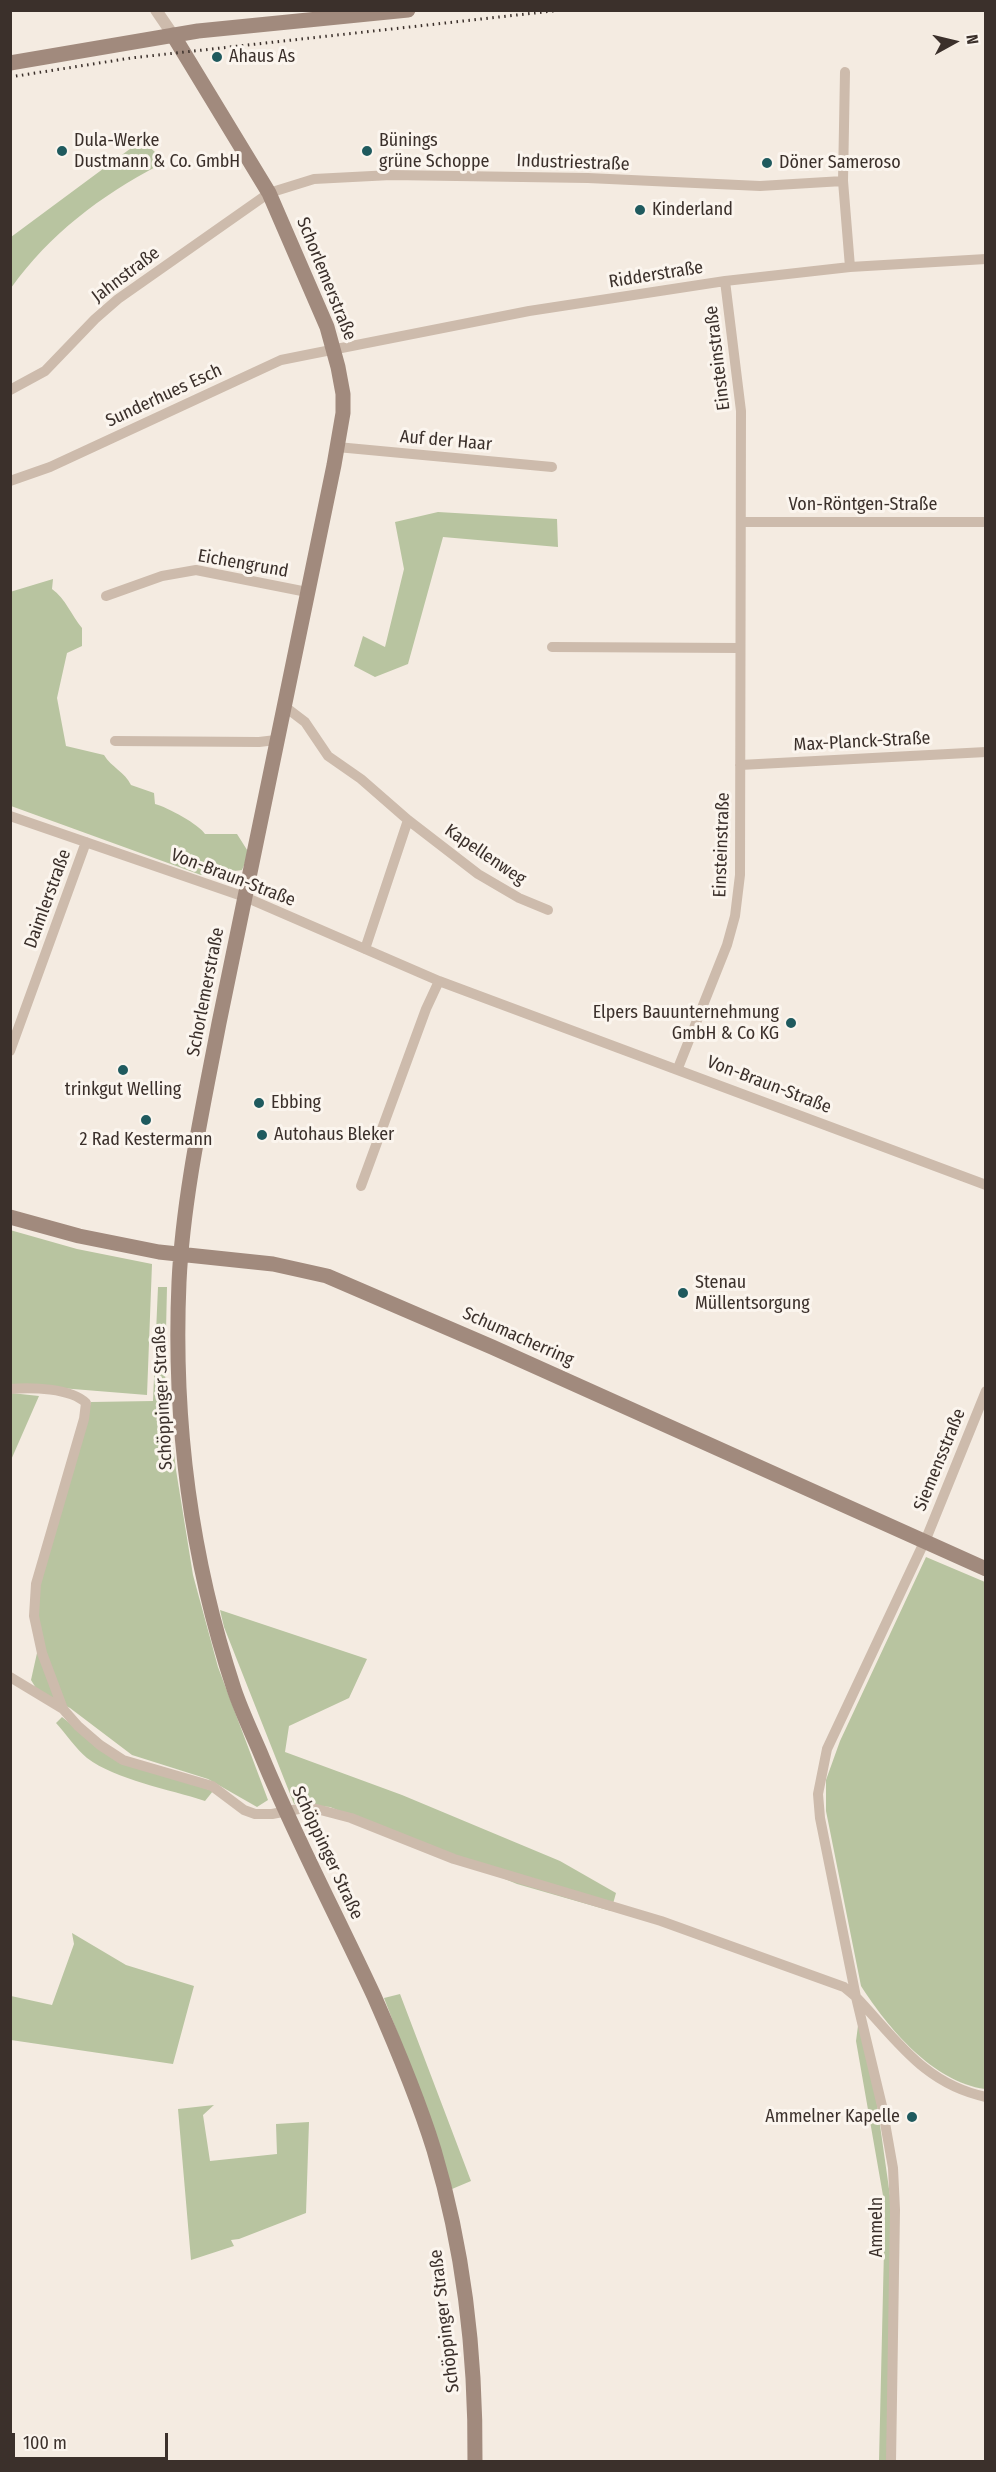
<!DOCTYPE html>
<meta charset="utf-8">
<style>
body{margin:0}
#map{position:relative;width:996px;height:2472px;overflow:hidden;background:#f4ebe1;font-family:"Fira Sans Condensed",sans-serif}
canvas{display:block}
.frame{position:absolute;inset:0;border:12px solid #3b302b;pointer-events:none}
.north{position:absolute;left:924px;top:12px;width:60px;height:60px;-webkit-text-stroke:4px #fbf5ee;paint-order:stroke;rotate:82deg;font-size:16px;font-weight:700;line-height:24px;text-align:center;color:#3b302b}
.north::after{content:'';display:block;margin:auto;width:21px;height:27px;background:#3b302b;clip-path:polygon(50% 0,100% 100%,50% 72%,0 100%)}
.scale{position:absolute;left:12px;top:2433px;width:156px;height:27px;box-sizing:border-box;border:3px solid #3b302b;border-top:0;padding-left:8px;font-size:18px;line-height:21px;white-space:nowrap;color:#3b302b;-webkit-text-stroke:4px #fbf5ee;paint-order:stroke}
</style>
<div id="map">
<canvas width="996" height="2472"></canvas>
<div class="frame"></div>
<div class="north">N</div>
<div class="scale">100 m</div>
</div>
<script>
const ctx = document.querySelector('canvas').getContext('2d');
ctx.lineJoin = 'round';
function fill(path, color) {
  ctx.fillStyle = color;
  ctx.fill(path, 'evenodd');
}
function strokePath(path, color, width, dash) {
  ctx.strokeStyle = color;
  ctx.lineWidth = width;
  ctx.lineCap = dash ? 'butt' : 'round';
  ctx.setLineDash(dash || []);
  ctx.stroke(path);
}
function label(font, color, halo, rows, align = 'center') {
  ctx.font = font + ' "Fira Sans Condensed",sans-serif';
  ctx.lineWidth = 6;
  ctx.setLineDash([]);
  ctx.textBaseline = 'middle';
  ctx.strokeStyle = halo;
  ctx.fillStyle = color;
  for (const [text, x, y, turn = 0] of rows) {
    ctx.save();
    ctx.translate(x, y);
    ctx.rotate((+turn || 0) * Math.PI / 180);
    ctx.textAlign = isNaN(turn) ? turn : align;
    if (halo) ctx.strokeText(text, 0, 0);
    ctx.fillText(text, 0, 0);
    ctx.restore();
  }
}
fill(new Path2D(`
 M142,140L155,152L153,161L159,165C100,196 50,234 11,288V237Z
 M438,512L557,519L558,547L443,537L408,664L375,677L354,666L363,636L385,647L404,569L395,522Z
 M53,579L52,589C66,599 71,615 82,628V646L67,653L57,698L66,746L104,755C111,767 125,772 131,785L154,793L155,804C167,807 200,825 205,834H237L249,853L242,870C224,873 218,867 201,875L11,806L10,592Z
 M10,1230L77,1249L152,1264L147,1395L11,1384Z
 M158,1287H167L165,1375L176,1470L193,1575L218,1667L268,1800L257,1807L208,1779L132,1755L70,1708L39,1693L31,1680L37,1653L36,1615L43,1563L91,1402L153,1401Z
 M11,1393L39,1396L11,1460Z
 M926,1557L985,1582V2089C933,2082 888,2028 861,1986L826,1811V1780L840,1741Z
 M220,1610L367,1659L349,1698L289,1726L285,1752L402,1795L560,1861L616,1893L611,1911L517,1884L330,1807L294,1804L224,1627Z
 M62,1717L116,1760L213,1791L205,1801C169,1789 116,1780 87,1758C76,1749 66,1734 56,1723Z
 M72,1933L126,1965L194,1986L173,2064L11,2040V1996L52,2005L74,1944Z
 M400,1994L471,2181L452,2189L425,2104L384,1998Z
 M859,2018L877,2104L892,2210L890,2461H879L885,2207L856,2041Z
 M214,2105L203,2115L210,2161L277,2154L276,2124L309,2122L306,2213L239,2239L231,2240L234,2246L191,2260L178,2109Z`), '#b8c4a0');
strokePath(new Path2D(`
 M843,181L845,72
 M10,390L45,371L95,319L118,299L269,193L314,179L391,175L588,178L760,186L843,181L850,267
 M337,447L552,467
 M10,481L50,467L281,360L311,354L529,311L725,281L850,267L986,259
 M741,522H986
 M106,596L162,576L196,570L307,592
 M552,647L740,648
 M284,706L305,722L328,756L361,779L408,820L478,874L519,898L548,910
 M115,741L259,742L276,740
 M740,765L986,752
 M10,816L245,897L439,981L986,1185
 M365,949L408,820
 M10,1051L86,842
 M678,1068L727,945L735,916L740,875L741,411L725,281
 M361,1186L426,1009L439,981
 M10,1389C31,1387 71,1388 86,1403L84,1419L36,1584L34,1616L42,1653L63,1709
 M10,1677L63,1709L78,1726L100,1745L123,1760L212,1786L244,1810L255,1814H272L309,1807L351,1818L454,1859L661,1921L844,1987L856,1997C897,2040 924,2084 986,2097
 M891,2462L895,2210L893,2168L882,2106L856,1997L820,1818L818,1794L827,1749L928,1534L986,1391`), '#cdbbac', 10);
strokePath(new Path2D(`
 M156,10L173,35`), '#cdbbac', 12);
strokePath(new Path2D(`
 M173,35L269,193L327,327L338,367L343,394V413L334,465L219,1023C203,1107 183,1197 179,1282C173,1420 191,1559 234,1689C241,1710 251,1731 260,1752C294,1835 336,1914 374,1996C396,2046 418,2098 434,2150C464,2250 476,2357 475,2462
 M10,63L198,31L408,10
 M10,1217L79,1236L159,1252L273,1264L327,1276L492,1347L986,1569`), '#a18a7d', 15);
strokePath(new Path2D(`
 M10,77L131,58L562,10`), '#3b302b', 3, [1.5, 4.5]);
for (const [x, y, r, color] of [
 [217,57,6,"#1f5a5e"],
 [62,151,6,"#1f5a5e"],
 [367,151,6,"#1f5a5e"],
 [767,163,6,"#1f5a5e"],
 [640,210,6,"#1f5a5e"],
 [791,1023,6,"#1f5a5e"],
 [123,1070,6,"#1f5a5e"],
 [259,1103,6,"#1f5a5e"],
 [146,1120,6,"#1f5a5e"],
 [262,1135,6,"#1f5a5e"],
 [683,1293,6,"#1f5a5e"],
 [912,2117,6,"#1f5a5e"]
]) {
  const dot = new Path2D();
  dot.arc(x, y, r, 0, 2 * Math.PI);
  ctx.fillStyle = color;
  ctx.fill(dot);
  strokePath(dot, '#fbf5ee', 2);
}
label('18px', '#3b302b', '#fbf5ee', [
 ["Ahaus As",229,57],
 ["Dula-Werke",74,141],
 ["Dustmann & Co. GmbH",74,162],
 ["Bünings",379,141],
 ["grüne Schoppe",379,162],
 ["Döner Sameroso",779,163],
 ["Kinderland",652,210],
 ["Elpers Bauunternehmung",779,1013,"right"],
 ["GmbH & Co KG",779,1034,"right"],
 ["trinkgut Welling",123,1090,"center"],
 ["Ebbing",271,1103],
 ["Autohaus Bleker",274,1135],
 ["2 Rad Kestermann",146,1140,"center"],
 ["Stenau",695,1283],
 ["Müllentsorgung",695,1304],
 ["Ammelner Kapelle",900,2117,"right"]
], 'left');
label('18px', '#3b302b', '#fbf5ee', [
 ["Industriestraße",573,163,2],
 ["Jahnstraße",126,275,-37],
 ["Ridderstraße",656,275,-9],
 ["Schorlemerstraße",326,279,68],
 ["Einsteinstraße",718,358,-97],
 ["Sunderhues Esch",164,396,-25],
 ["Auf der Haar",446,441,5],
 ["Von-Röntgen-Straße",863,505],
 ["Eichengrund",243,564,10],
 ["Max-Planck-Straße",862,742,-3],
 ["Einsteinstraße",722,845,-88],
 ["Kapellenweg",485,855,34],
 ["Von-Braun-Straße",233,878,21],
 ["Daimlerstraße",48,899,-70],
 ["Schorlemerstraße",206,992,-79],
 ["Von-Braun-Straße",769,1085,21],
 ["Schumacherring",518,1337,24],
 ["Schöppinger Straße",163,1398,-93],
 ["Siemensstraße",940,1460,-68],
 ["Schöppinger Straße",327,1853,65],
 ["Ammeln",877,2227,-90],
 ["Schöppinger Straße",445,2321,-97]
]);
</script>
